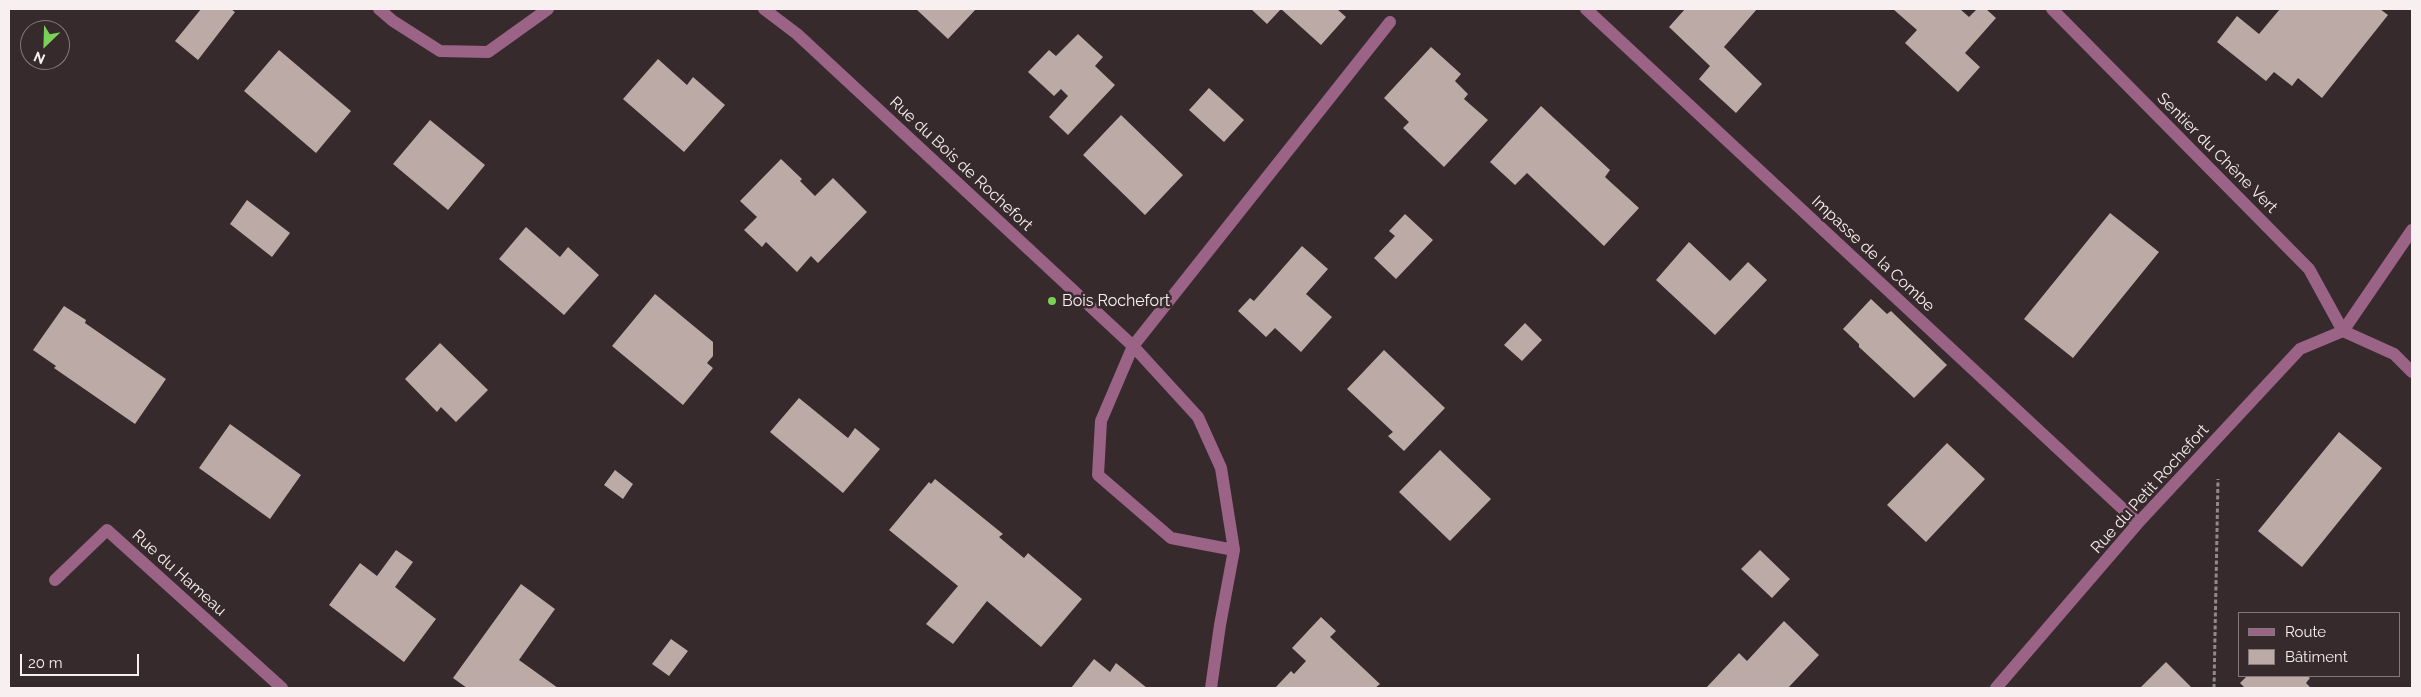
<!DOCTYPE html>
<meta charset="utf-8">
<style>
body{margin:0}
#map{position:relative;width:2421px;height:697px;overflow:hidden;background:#372a2c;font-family:Raleway,sans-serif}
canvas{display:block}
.frame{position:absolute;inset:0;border:10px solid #f8eff0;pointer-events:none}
.legend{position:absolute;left:2238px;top:612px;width:162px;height:65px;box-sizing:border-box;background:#372a2c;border:1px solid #84797a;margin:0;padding:6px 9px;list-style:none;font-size:15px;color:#f8eff0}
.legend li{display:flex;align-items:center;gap:10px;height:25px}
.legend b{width:25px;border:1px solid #84797a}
.north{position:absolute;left:20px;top:20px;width:50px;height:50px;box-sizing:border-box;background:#372a2c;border:1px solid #84797a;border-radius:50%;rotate:204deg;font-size:14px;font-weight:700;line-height:20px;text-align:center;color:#f8eff0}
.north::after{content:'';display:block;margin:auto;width:18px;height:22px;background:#7ad157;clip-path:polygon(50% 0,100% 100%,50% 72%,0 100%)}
.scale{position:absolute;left:20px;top:654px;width:119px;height:22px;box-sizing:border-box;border:2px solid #f8eff0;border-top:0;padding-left:6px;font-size:15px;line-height:18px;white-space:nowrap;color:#f8eff0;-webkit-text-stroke:4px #372a2c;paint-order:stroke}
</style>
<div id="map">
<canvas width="2421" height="697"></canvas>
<div class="frame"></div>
<ul class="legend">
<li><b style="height:6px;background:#9b6386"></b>Route</li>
<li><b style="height:14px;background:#bbaaa6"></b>Bâtiment</li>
</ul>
<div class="north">N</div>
<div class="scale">20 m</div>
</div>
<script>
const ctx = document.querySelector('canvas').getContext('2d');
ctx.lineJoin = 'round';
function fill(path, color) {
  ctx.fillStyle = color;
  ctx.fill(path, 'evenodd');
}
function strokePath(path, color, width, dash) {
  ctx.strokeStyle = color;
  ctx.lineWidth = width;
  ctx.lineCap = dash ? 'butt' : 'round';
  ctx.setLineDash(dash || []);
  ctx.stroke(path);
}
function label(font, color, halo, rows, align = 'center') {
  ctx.font = font + ' Raleway,sans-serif';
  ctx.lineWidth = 5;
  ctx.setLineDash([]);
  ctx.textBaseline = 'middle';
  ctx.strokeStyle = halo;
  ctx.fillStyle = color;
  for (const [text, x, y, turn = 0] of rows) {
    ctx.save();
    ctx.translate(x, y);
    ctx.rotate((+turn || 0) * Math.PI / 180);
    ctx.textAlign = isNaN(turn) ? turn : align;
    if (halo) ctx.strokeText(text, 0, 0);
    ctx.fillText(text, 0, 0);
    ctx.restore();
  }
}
fill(new Path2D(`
 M201,9H231L235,12L198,60L175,41Z
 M916,9H976L948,39Z
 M1251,9H1281L1267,24Z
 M1281,9H1337L1346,17L1321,45Z
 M1685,9H1757L1724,47L1762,84L1736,113L1699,79L1710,66L1669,27Z
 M1893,9H1960L1969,17L1977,9H1986L1996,18L1965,53L1980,67L1958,92L1905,43L1917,30Z
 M2280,9H2380L2388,15L2322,98L2298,78L2292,86L2274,72L2266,81L2217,42L2237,16L2259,34Z
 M1078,34L1103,57L1095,66L1115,85L1068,135L1049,117L1068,96L1061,89L1054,96L1028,72L1049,50L1056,56Z
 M1431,47L1461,74L1455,81L1468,94L1464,99L1488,120L1444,167L1403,128L1409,122L1384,98Z
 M279,50L351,111L316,153L244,91Z
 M658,59L687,85L693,77L725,105L684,152L623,99Z
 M1209,88L1244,120L1224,142L1189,110Z
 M1541,106L1610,170L1605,177L1639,208L1604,246L1527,173L1515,185L1490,162Z
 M1121,115L1183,175L1145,215L1083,155Z
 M430,120L485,165L448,210L393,164Z
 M781,159L802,179L800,181L815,196L833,178L867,212L818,263L811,256L797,272L766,242L762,247L744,230L757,217L740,201Z
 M247,200L290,233L272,257L230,224Z
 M2110,213L2159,252L2073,358L2024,319Z
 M1405,214L1433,240L1396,279L1374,258L1395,236L1389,231Z
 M526,227L560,257L568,247L599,275L564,315L499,259Z
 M1689,242L1730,281L1748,262L1767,280L1715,335L1656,280Z
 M1302,246L1328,269L1306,294L1332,317L1301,352L1275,328L1266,337L1238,311L1250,298L1254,301Z
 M655,294L713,342V356L707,363L713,368L683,405L612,346Z
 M1871,299L1887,314L1891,311L1947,365L1914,398L1859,347V344L1843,329Z
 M64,306L86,320L85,323L166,379L135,424L54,368L56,366L33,350Z
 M1525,323L1542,340L1522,361L1504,345Z
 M440,343L488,390L456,422L441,407L437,412L405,379Z
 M1384,350L1445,408L1404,451L1388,436L1393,432L1347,389Z
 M799,398L848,438L855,428L880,449L843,493L770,432Z
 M230,424L301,475L270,519L199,468Z
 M2339,432L2382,468L2302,567L2258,531Z
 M1947,443L1985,479L1926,542L1887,505Z
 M1440,450L1491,499L1450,541L1399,492Z
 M615,470L633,484L623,499L604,485Z
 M935,479L1003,534L999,537L1024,558L1028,553L1082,599L1041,647L987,601L953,644L926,624L958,586L889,530L929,482L931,484Z
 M396,550L413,562L395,587L436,619L404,662L329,605L360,563L377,576Z
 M1760,550L1790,579L1772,598L1741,569Z
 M521,584L555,609L519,660L558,688H467L453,678Z
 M1321,617L1336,631L1330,637L1380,684L1375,688H1275L1291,671L1294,674L1306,661L1292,648Z
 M1784,621L1819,655L1788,688H1706L1739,653L1747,661Z
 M671,639L688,651L669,676L652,664Z
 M1094,659L1110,672L1116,663L1147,688H1071Z
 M2166,662L2192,688H2140Z
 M2247,676H2307L2310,678L2306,683L2311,688H2245L2240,683Z`), '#bbaaa6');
strokePath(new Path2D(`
 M2214,688L2218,479`), '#94898a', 3, [4, 2.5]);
strokePath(new Path2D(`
 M379,9L393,21L440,51L488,52L548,9
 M764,9L797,34L1133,346L1198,417L1221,468L1234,550L1220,625L1211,688
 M1586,9L2138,523
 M2052,9L2309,269L2343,331
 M2343,331L2412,230
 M2343,331L2394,354L2412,372
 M1234,550L1171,538L1098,475L1101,421L1133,346L1390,22
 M55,580L107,530L282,688
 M1996,688L2138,523L2300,349L2343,331`), '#9b6386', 12);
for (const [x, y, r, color] of [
 [1052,301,5,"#7ad157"]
]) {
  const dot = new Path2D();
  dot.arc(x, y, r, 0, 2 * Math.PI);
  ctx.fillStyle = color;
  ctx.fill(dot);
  strokePath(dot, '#372a2c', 2);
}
label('16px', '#f8eff0', '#372a2c', [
 ["Sentier du Chêne Vert",2217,153,45],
 ["Rue du Bois de Rochefort",961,164,43],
 ["Impasse de la Combe",1873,254,43],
 ["Rue du Petit Rochefort",2150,489,-48],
 ["Rue du Hameau",179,573,42]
]);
label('16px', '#f8eff0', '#372a2c', [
 ["Bois Rochefort",1062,301]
], 'left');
</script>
